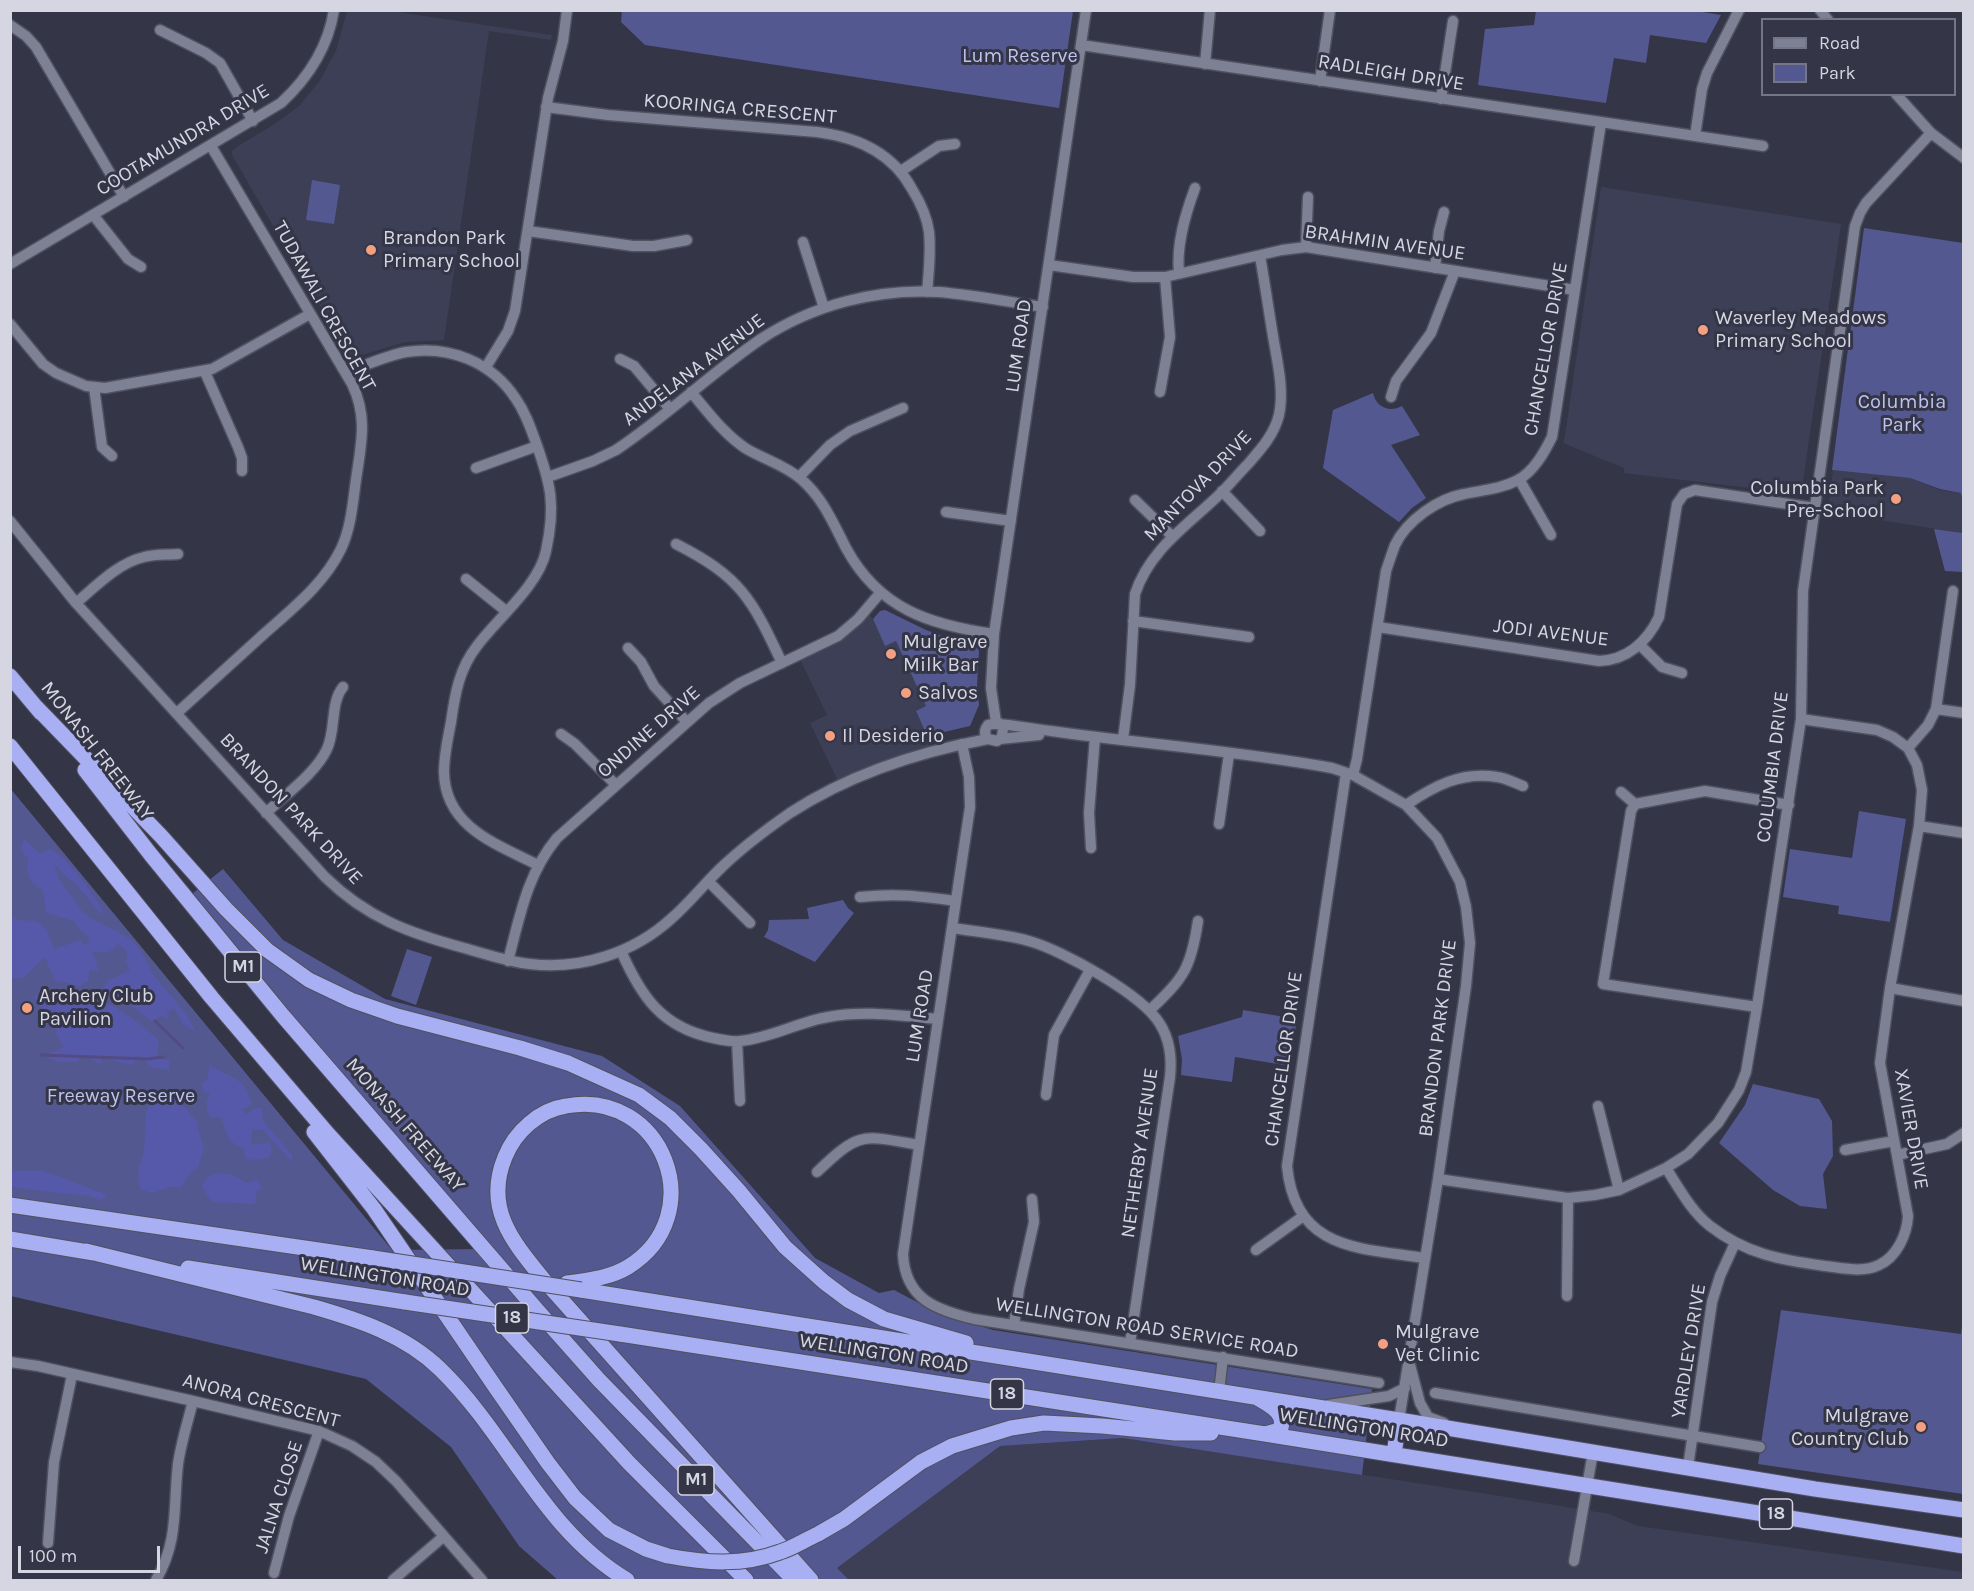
<!DOCTYPE html>
<style>
body{margin:0}
#map{position:relative;width:1974px;height:1591px;overflow:hidden;background:#343647;font-family:Karla,sans-serif}
canvas{display:block}
.frame{position:absolute;inset:0;border:12px solid #d5d6e1;pointer-events:none}
.legend{position:absolute;left:1761px;top:18px;width:195px;height:78px;box-sizing:border-box;background:#343647;border:2px solid #747685;margin:0;padding:8px 10px;list-style:none;font-size:18px;color:#d5d6e1}
.legend li{display:flex;align-items:center;gap:12px;height:30px}
.legend b{width:30px;border:2px solid #747685}
.scale{position:absolute;left:18px;top:1546px;width:142px;height:27px;box-sizing:border-box;border:3px solid #d5d6e1;border-top:0;padding-left:8px;font-size:18px;line-height:21px;white-space:nowrap;color:#d5d6e1;-webkit-text-stroke:4px #343647;paint-order:stroke}
</style>
<div id="map">
<canvas width="1974" height="1591"></canvas>
<div class="frame"></div>
<ul class="legend">
<li><b style="height:8px;background:#7e8094"></b>Road</li>
<li><b style="height:16px;background:#545890"></b>Park</li>
</ul>
<div class="scale">100 m</div>
</div>
<script>
const ctx = document.querySelector('canvas').getContext('2d');
ctx.lineJoin = 'round';
function fill(path, color) {
  ctx.fillStyle = color;
  ctx.fill(path, 'evenodd');
}
function strokePath(path, color, width, dash) {
  ctx.strokeStyle = color;
  ctx.lineWidth = width;
  ctx.lineCap = dash ? 'butt' : 'round';
  ctx.setLineDash(dash || []);
  ctx.stroke(path);
}
function label(font, color, halo, rows, align = 'center') {
  ctx.font = font + ' Karla,sans-serif';
  ctx.lineWidth = 6;
  ctx.setLineDash([]);
  ctx.textBaseline = 'middle';
  ctx.strokeStyle = halo;
  ctx.fillStyle = color;
  for (const [text, x, y, turn = 0] of rows) {
    ctx.save();
    ctx.translate(x, y);
    ctx.rotate((+turn || 0) * Math.PI / 180);
    ctx.textAlign = isNaN(turn) ? turn : align;
    if (halo) ctx.strokeText(text, 0, 0);
    ctx.fillText(text, 0, 0);
    ctx.restore();
  }
}
fill(new Path2D(`
 M347,11H390L552,35L551,40L489,31L444,340L405,342L356,357L347,353L232,155V151L238,146L270,127L298,107L319,82L336,51Z
 M1601,187L1841,224L1801,494L1624,473V468L1563,443L1565,436Z
 M1833,470L1910,478L1940,490L1961,493L1963,505V533L1828,512Z
 M867,613L873,619L885,645L896,641L927,706L916,712L932,748L839,783L810,723L827,715L799,657Z
 M1124,1438L1494,1495L1609,1514L1638,1526L1963,1572L1964,1580H849L837,1568L999,1446Z`), '#3d3f56');
fill(new Path2D(`
 M622,10H1073V11L1059,108L645,45L621,22Z
 M1690,10L1721,15L1706,43L1650,35L1646,63L1614,58L1606,103L1478,85L1485,29L1534,25L1536,11Z
 M312,180L340,185L334,224L306,220Z
 M1864,228L1963,243V504L1961,493L1940,489L1910,478L1832,470Z
 M1373,393C1376,407 1389,413 1402,406L1420,435L1391,445L1426,498L1412,508L1399,522L1323,468L1333,410Z
 M1934,529L1963,533V572L1945,571Z
 M885,610L926,630L948,638L977,644L979,651L977,686L979,705L970,726L927,736L916,711L926,706L896,641L885,646L873,619L880,611Z
 M10,788L392,1250L484,1249L187,898L223,869L283,940L385,999L602,1056L680,1106L815,1258L879,1293L894,1290L938,1313L993,1330L1372,1389L1362,1475L1123,1438L1000,1446L837,1568L849,1580H558L519,1546L451,1447L366,1379L11,1296Z
 M1859,811L1906,819L1890,922L1838,914L1839,906L1783,897L1790,849L1852,858Z
 M843,900L848,908L854,913L815,962L764,937L768,930L769,920L809,919L807,908Z
 M407,949L432,957L416,1005L391,996Z
 M1243,1010L1297,1019L1290,1066L1235,1057L1232,1082L1181,1075L1182,1059L1178,1036L1242,1017Z
 M1753,1084L1819,1099L1832,1121L1833,1156L1823,1174L1827,1209L1800,1206L1773,1190L1719,1143L1745,1105Z
 M1781,1310L1961,1334L1963,1319V1494L1758,1464Z`), '#545890');
fill(new Path2D(`
 M24,839L40,854L49,849C68,856 93,894 104,913H100L77,885L65,876L55,864C56,876 61,883 69,892C75,899 77,908 85,914C101,926 122,930 136,945C145,955 148,968 155,977C169,994 186,1011 196,1032L183,1024L174,1008L167,1012L168,1020L161,1016L151,1021L135,1008L103,989L108,981L130,970L126,962L128,954L124,948L117,944C106,959 105,949 92,952L96,961L98,971L90,970L88,981L80,986C71,985 65,981 56,981L48,966L47,960L43,958L23,978H13L10,974V920L12,918L23,921L33,920L41,924L47,931L54,949L80,940L86,946L90,938L78,928L74,921L46,913L43,890L32,883L27,871L28,859L21,849Z
 M80,994C117,1004 130,1016 159,1040L157,1050L159,1059L169,1060V1070L151,1067L141,1057L134,1056L135,1064C123,1065 114,1059 103,1058L100,1064L83,1055L77,1062H58L44,1056L64,1047L58,1038L55,1027L48,1024V1010L39,1006L34,996Z
 M209,1065C221,1073 235,1075 244,1086C248,1091 250,1099 252,1105L242,1109L247,1114L255,1108H262L263,1121L293,1156L291,1161L263,1130L253,1129L251,1136L252,1145L269,1142L272,1150L268,1158L247,1160L244,1155L245,1150C222,1139 230,1134 220,1117L211,1118C206,1109 205,1103 210,1094L204,1092L201,1084L208,1078Z
 M164,1093L178,1099L197,1122L198,1130L204,1148L198,1168L191,1172L181,1187H170L152,1193L140,1189L138,1172L144,1151L146,1113L150,1102Z
 M11,1171H44L107,1195L101,1200L89,1196L18,1188L11,1186Z
 M218,1173L231,1174L247,1183L257,1180L262,1188L257,1190L255,1204L213,1202L206,1194L202,1186L208,1177Z`), '#5659aa');
strokePath(new Path2D(`
 M155,1021L183,1048
 M41,1055L147,1059L163,1057`), '#534b83', 3);
const minor = new Path2D(`
 M1820,10L1828,20
 M10,25L26,36L36,47L124,197
 M160,30L206,53L220,63L253,121
 M1081,45L1763,146
 M1205,64L1210,10
 M1320,81L1330,10
 M1896,94L1931,133L1964,158
 M1441,99L1453,21
 M546,107L608,115L817,132C857,137 892,152 912,189C920,202 927,216 929,232C931,252 929,272 927,292
 M1695,136L1702,89L1707,73L1739,10
 M901,171L939,146L955,144
 M94,216L128,259L141,267
 M528,231L633,246H654L687,240
 M803,242L824,308
 M1306,247L1308,197
 M10,264L281,103C308,78 328,48 334,10
 M1049,265L1133,277H1165L1282,250L1306,247L1575,290
 M1435,268L1439,231L1444,212
 M1179,273C1176,245 1185,215 1195,188
 M10,324L43,364L56,373L86,386L105,388L212,369L310,314
 M620,359L634,366L670,409
 M486,367L508,331L515,311L548,98L563,41L567,10
 M205,372L238,447L242,458V471
 M346,373C365,365 385,356 406,352C449,345 492,362 516,399C525,412 530,426 535,440C551,484 556,505 546,551C539,585 498,618 477,646C459,669 455,694 451,722C448,738 444,755 444,772C445,827 496,844 538,865
 M94,387L102,447L112,456
 M691,392C708,412 723,433 745,448C763,459 785,465 801,479C823,498 833,523 846,548C879,609 930,625 994,634
 M1160,392L1170,337L1165,277
 M1391,397L1396,381L1431,333L1455,271
 M476,468L537,446
 M548,477L593,461L616,450C667,416 711,373 761,339C813,305 877,288 939,292C974,295 1009,302 1043,307
 M799,477L830,445L850,431L903,408
 M1519,479L1551,535
 M1222,491L1260,531
 M1135,500L1172,536
 M946,512L1011,521
 M10,521L76,603L325,877C367,918 409,933 464,948C486,954 508,962 530,964C581,970 634,953 672,918C690,902 705,883 723,866C743,847 767,829 790,813C850,774 918,752 988,739
 M676,544C741,577 752,599 782,663
 M466,579L506,611
 M76,603C96,586 118,563 144,557C155,554 167,555 178,554
 M1133,621L1249,637
 M1378,627L1599,661C1627,660 1647,642 1659,617L1677,504L1684,494L1695,490L1815,508
 M1640,645L1662,667L1682,673
 M628,648L641,662L654,686L686,721
 M1936,709L1964,713
 M177,713C206,687 235,660 265,633C293,608 324,584 341,549C352,526 353,498 357,473C362,440 367,415 352,384L211,146
 M996,722L991,688L994,634L1086,10
 M999,723L1003,728L1002,737L997,741L988,739C984,735 984,730 988,725C996,721 1038,730 1051,731C1144,744 1239,751 1332,768L1353,775L1406,805L1437,838L1460,882L1466,907L1470,943L1466,986L1438,1179L1399,1420
 M561,734L575,744L616,785
 M1000,739L1039,735
 M1123,739L1130,685L1135,594C1150,548 1190,524 1223,491C1231,483 1239,473 1248,464C1261,449 1274,435 1279,415C1284,391 1278,365 1274,342C1269,313 1265,284 1260,256
 M962,744L969,777L970,807L903,1254C905,1299 936,1310 974,1319L1379,1383
 M1908,748L1928,725L1936,709L1953,591
 M1346,773L1287,1166C1295,1250 1358,1248 1425,1258
 M1353,775L1357,759L1386,571C1389,562 1392,553 1395,545C1407,520 1438,499 1464,494C1483,490 1501,489 1518,480C1534,471 1544,453 1552,437L1601,123
 M1621,792L1635,804
 M1406,805C1434,786 1462,771 1497,777C1506,778 1515,783 1523,786
 M266,813C285,795 316,773 327,749C336,730 330,703 343,687
 M1219,824L1229,754
 M1919,826L1964,833
 M1091,848L1089,813L1095,737
 M708,881L750,923
 M860,897C897,893 919,896 956,901
 M952,928C978,932 1004,934 1029,941C1062,950 1143,995 1160,1024C1170,1040 1172,1058 1170,1077L1130,1343
 M621,951C641,996 661,1027 713,1038C722,1040 732,1042 740,1041C771,1038 798,1022 828,1017C865,1010 901,1016 938,1019
 M508,961C520,916 527,874 557,838L709,703L740,683L838,636L858,619L881,592
 M1890,988L1964,1001
 M1757,1007L1603,984L1631,811L1635,804L1705,791L1789,805
 M1150,1010C1184,978 1191,968 1198,921
 M737,1042L740,1101
 M1046,1095L1054,1035L1090,970
 M1598,1106L1619,1190
 M1845,1150L1894,1141
 M1897,1155L1947,1144L1964,1133
 M1666,1168C1679,1188 1691,1211 1710,1226C1746,1254 1781,1260 1825,1266C1843,1268 1863,1273 1879,1265C1897,1257 1907,1234 1908,1216L1880,1063L1890,988L1919,826L1922,790L1917,765L1908,748L1893,737L1877,730L1801,719
 M817,1172C860,1131 861,1135 919,1145
 M1438,1179L1568,1198L1595,1195L1619,1190L1666,1168L1688,1154L1718,1123L1739,1090L1746,1072L1757,1007L1801,719L1803,591L1855,226L1860,213L1866,203L1931,133
 M1256,1250L1302,1217
 M1567,1296L1568,1198
 M1014,1325L1019,1289L1034,1222L1032,1199
 M10,1362L38,1366L193,1401L319,1431L352,1446L376,1462L396,1481L482,1580
 M1410,1365L1420,1403L1428,1417L1444,1423
 M1219,1392L1223,1357
 M1435,1393L1760,1447
 M1328,1405L1389,1396L1405,1388
 M1688,1467L1712,1302L1720,1276L1735,1243
 M48,1543L54,1462L72,1375
 M1574,1561L1593,1452
 M274,1573L289,1516L319,1431
 M156,1580C179,1541 173,1507 178,1464C181,1443 188,1421 193,1401
 M393,1580L443,1537`);
const highway = new Path2D(`
 M10,676L41,713
 M36,707L161,836L226,909L267,950L309,980L351,1000L397,1016L520,1048L568,1063L639,1095L670,1118L701,1149L739,1191L785,1247L824,1282L848,1300L884,1319L966,1343
 M10,746L212,998L328,1134L629,1463L746,1580
 M85,770L151,855L283,1016L536,1309L599,1380L794,1580
 M314,1132L374,1209L496,1388L548,1463L575,1498L609,1530L646,1549L668,1556
 M10,1205L373,1258
 M10,1239L94,1253
 M86,1251L314,1307C359,1320 405,1335 440,1369C509,1436 542,1529 627,1580
 M188,1268L405,1302
 M567,1283C588,1280 610,1278 628,1267C712,1215 663,1088 566,1106C539,1110 515,1132 505,1157C484,1208 512,1241 543,1279L811,1580
 M581,1290L1399,1420L1815,1489L1964,1510
 M620,1334L1265,1434L1964,1546
 M1259,1399C1271,1406 1285,1413 1281,1428L1276,1431L1265,1434
 M1394,1454L1399,1420
 M818,1534L844,1519L921,1462L952,1446L1011,1428L1044,1423L1102,1426L1175,1433H1211`);
strokePath(minor, '#50515f', 13);
strokePath(highway, '#50515f', 17);
strokePath(minor, '#7e8094', 10);
strokePath(highway, '#a8aff3', 15);
const highwayBridge = new Path2D(`
 M373,1258L581,1290
 M405,1302L620,1334
 M668,1556C705,1563 743,1566 780,1552C793,1548 805,1540 818,1534`);
strokePath(highwayBridge, '#50515f', 17, []);
strokePath(highwayBridge, '#a8aff3', 15);
for (const [x, y, r, color] of [
 [371,250,6,"#f2a081"],
 [1703,330,6,"#f2a081"],
 [1896,499,6,"#f2a081"],
 [891,654,6,"#f2a081"],
 [906,693,6,"#f2a081"],
 [830,736,6,"#f2a081"],
 [27,1008,6,"#f2a081"],
 [1383,1344,6,"#f2a081"],
 [1921,1427,6,"#f2a081"]
]) {
  const dot = new Path2D();
  dot.arc(x, y, r, 0, 2 * Math.PI);
  ctx.fillStyle = color;
  ctx.fill(dot);
  strokePath(dot, '#343647', 2);
}
for (const [x, y, w] of [
 [243,967,36],
 [512,1318,33],
 [1007,1394,33],
 [696,1480,36],
 [1776,1514,33]
]) {
  const box = new Path2D();
  box.roundRect(x - w / 2, y - 15, w, 30, 4.5);
  ctx.fillStyle = '#343647';
  ctx.fill(box);
  strokePath(box, '#d5d6e1', 1.5);
}
label('bold 18px', '#d5d6e1', null, [
 ["M1",243,967],
 ["18",512,1318],
 ["18",1007,1394],
 ["M1",696,1480],
 ["18",1776,1514]
]);
label('20px', '#bdc2ee', '#343647', [
 ["Lum Reserve",1020,56],
 ["Columbia",1902,402],
 ["Park",1902,425],
 ["Freeway Reserve",121,1096]
]);
label('20px', '#d5d6e1', '#343647', [
 ["RADLEIGH DRIVE",1391,73,9],
 ["KOORINGA CRESCENT",740,109,5],
 ["COOTAMUNDRA DRIVE",183,140,-31],
 ["BRAHMIN AVENUE",1385,243,8],
 ["TUDAWALI CRESCENT",324,306,61],
 ["LUM ROAD",1019,346,-82],
 ["CHANCELLOR DRIVE",1546,349,-80],
 ["ANDELANA AVENUE",694,370,-37],
 ["MANTOVA DRIVE",1198,486,-46],
 ["JODI AVENUE",1551,633,7],
 ["ONDINE DRIVE",649,732,-41],
 ["MONASH FREEWAY",97,751,52],
 ["COLUMBIA DRIVE",1773,767,-83],
 ["BRANDON PARK DRIVE",291,809,47],
 ["LUM ROAD",920,1016,-81],
 ["BRANDON PARK DRIVE",1438,1038,-83],
 ["CHANCELLOR DRIVE",1284,1059,-82],
 ["MONASH FREEWAY",405,1125,49],
 ["XAVIER DRIVE",1911,1129,80],
 ["NETHERBY AVENUE",1140,1153,-82],
 ["WELLINGTON ROAD",385,1277,9],
 ["WELLINGTON ROAD SERVICE ROAD",1147,1328,9],
 ["YARDLEY DRIVE",1689,1351,-81],
 ["WELLINGTON ROAD",884,1354,9],
 ["ANORA CRESCENT",261,1401,15],
 ["WELLINGTON ROAD",1364,1428,9],
 ["JALNA CLOSE",279,1497,-72]
]);
label('20px', '#d5d6e1', '#343647', [
 ["Brandon Park",383,238],
 ["Primary School",383,261],
 ["Waverley Meadows",1715,318],
 ["Primary School",1715,341],
 ["Columbia Park",1884,488,"right"],
 ["Pre-School",1884,511,"right"],
 ["Mulgrave",903,642],
 ["Milk Bar",903,665],
 ["Salvos",918,693],
 ["Il Desiderio",842,736],
 ["Archery Club",39,996],
 ["Pavilion",39,1019],
 ["Mulgrave",1395,1332],
 ["Vet Clinic",1395,1355],
 ["Mulgrave",1909,1416,"right"],
 ["Country Club",1909,1439,"right"]
], 'left');
</script>
